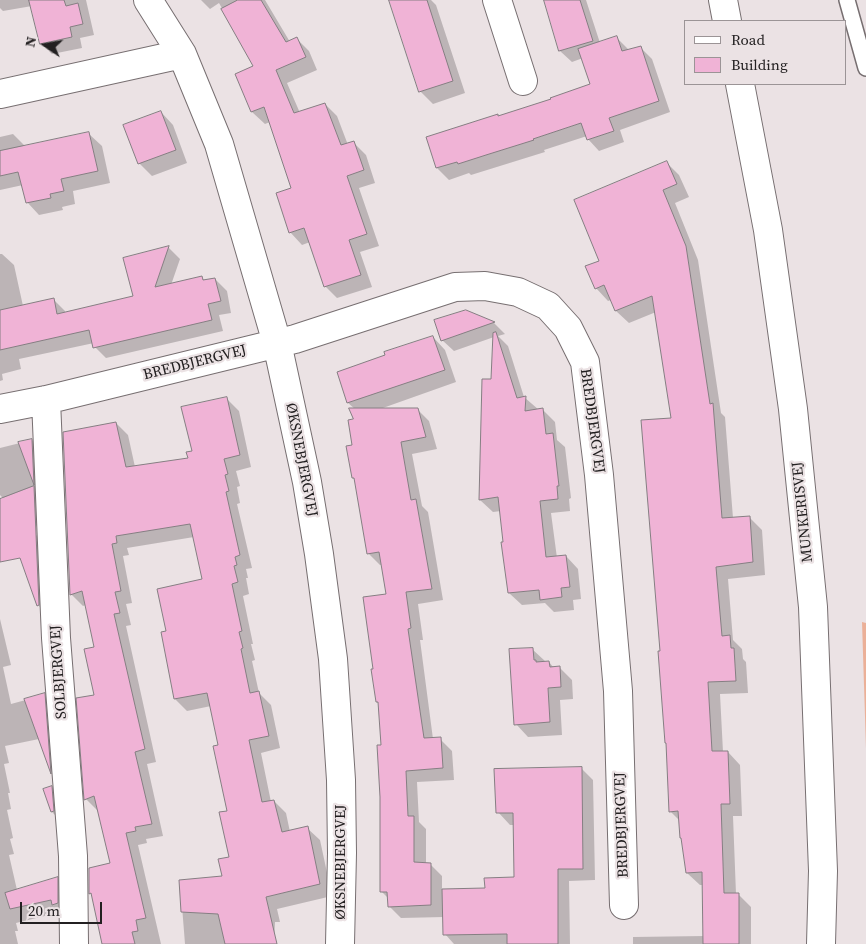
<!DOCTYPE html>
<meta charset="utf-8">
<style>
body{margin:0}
#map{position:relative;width:866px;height:944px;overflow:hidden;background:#ebe2e4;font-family:"Source Serif 4",serif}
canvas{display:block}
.legend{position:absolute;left:684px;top:20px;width:162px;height:65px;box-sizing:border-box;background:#ebe2e4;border:1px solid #9b9496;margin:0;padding:6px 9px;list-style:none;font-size:15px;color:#232021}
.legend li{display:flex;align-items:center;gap:10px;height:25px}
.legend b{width:25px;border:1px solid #9b9496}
.north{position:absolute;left:20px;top:20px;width:50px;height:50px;-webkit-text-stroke:4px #ebe2e4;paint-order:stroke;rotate:282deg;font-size:14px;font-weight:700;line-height:20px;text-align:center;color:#232021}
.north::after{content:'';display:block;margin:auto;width:18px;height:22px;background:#232021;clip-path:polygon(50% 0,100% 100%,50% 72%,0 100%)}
.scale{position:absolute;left:20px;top:902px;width:82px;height:22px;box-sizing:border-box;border:2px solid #232021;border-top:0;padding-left:6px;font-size:15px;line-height:18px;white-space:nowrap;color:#232021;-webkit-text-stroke:4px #ebe2e4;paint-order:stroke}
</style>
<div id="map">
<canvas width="866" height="944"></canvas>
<ul class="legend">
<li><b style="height:6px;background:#fff"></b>Road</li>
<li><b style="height:14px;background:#f0b3d6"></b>Building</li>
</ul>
<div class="north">N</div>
<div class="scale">20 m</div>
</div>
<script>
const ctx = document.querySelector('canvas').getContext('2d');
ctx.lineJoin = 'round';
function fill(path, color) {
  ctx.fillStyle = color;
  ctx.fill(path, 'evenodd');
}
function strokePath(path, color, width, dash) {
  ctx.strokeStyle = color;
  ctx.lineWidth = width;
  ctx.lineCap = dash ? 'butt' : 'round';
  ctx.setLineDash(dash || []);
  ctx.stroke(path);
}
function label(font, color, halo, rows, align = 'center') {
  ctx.font = font + ' "Source Serif 4",serif';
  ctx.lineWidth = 4.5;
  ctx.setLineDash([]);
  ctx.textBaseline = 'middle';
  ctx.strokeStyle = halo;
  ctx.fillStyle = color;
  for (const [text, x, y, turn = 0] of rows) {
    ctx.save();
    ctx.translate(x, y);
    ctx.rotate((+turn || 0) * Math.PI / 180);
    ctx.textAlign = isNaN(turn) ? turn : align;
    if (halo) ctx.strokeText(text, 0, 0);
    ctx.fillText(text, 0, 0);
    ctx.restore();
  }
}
fill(new Path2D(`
 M862,622L866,623V748Z`), '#ebb098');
fill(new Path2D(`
 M0,0H86L94,35L80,38L82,48L52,54L41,43L32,6L3,11L0,8Z
 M201,0H265L290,42L297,39L309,51L317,70L287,83L300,113L325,104L337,116L348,145L354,143L366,155L375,183L359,188L379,246L360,252L372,287L337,298L325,286L310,242L302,245L290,232L293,189L270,122L265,124L252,112L236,74L255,66L219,3L210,9Z
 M402,0H431L436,5L465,93L433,104L420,91Z
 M544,0H586L600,43L617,38L629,50L640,47L652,59L670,112L620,130L624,142L599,151L588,139L587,136L544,150L545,152L471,175L469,173L449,180L437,168L428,138L552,100L592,85L583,58L572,62L560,51L547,6Z
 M161,112L173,125L187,163L152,176L139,163Z
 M13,134L26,147L89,134L102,146L110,183L73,191L75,204L62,207L63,210L39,215L27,202L23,185L0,190V137Z
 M667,163L679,175L689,197L675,203L698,260L721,413L725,417L733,518L749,517L762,530L765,575L728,579L733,640L742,649L743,659L746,662L748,693L720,694L723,752H728L740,765L742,816H733L736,894H738L751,907V944H633V937L704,936L703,885H700L687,873L680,821L670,811L661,652L672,419L656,312L629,323L616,311L611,300L608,301L596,288L600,261Z
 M168,247L180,259L171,285L202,278L205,281L215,279L227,291L231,313L219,315L223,331L106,358L95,347L94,343L19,359L21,369L2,374L3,380L0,381V254H2L14,265L23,306L53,299L65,311V314L135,297Z
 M466,311L494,323L505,334L498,336L508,346L524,397L539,410H543L555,422L557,440L565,447L571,498L569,499L570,511L551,513L557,558L566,556L578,569L581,599L573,600L574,610L554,612L545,603L522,605L509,593L501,511L493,512L480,500L493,380L494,337L454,351L442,340Z
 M433,337L445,350L456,382L380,409H417L429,421L437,449L412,454L422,506L428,512L443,600L418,604L423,640H420L433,739H440L452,751L454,780L417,782L419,822L426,829V864H430L442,876V890L486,889L515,878L514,825H510L498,812L581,768L593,780L595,880L569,881L570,944H454L445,934L444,917L401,918L389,906V899L381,891L382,746L379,704L377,702L375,670L387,595L382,565H380L368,553L355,480L353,478L355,409L348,403L338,373Z
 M227,399L239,411L251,467L236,471L240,486L237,487L240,503L237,504L252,568L246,569L248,578H246L249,594L243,596L253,644H251L255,660L252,661L259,693L271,705L280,748L261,753L271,802L274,801L286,813L290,832L307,828L320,840L332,896L277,909L280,922H275L274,944H185L180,881L223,877L231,858L228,812L220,746L211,706L187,711L175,699L168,632L204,580L194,537L127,548L129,555L123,556L132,603L126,604L131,625L126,626L156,762L147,764L163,836L146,839L147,843L138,845L161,944H104L92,895L90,893L111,864L99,811H98L86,799L95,696L96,648L86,605L83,606L71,594L116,423L128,435L135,467L189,459Z
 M32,440L44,452L47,537L37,527L28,504L12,507L0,495V448Z
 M36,535L42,541L44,611L38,605Z
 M0,619L11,665L3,667L11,704L44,695L56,707L62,784L52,773L39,739L5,746L9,763L4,764L10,793H8L11,809L7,810L13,838L10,839L14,854L9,855L17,890L57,878L69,890L61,912L16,923L18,931H15L18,944H0Z
 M532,649L545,661L549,662L554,668L559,667L572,680L573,699L560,700L562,735L528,737L516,724Z
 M52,787L57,793L58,818L52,812Z`), '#0003');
const building = new Path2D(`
 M29,0H64L66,6L78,3L83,24L70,27L72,37L40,44Z
 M238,0H261L286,42L297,37L306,57L276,70L294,113L325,103L341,145L354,141L364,170L347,176L367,234L349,240L361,275L324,287L304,228L289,233L276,193L291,188L264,107L251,112L235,74L253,66L221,9Z
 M389,0H427L453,81L419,92Z
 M544,0H580L593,41L559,51Z
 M617,36L622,51L641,46L659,101L609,118L614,131L587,140L581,123L533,139L534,140L486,155L458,164L457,162L436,168L426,137L498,114V116L551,99L550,98L590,84L578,49Z
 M161,111L176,150L138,164L123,125Z
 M89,132L98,171L61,179L64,191L50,194L51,198L26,203L18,172L0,176V151Z
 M667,161L677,184L663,190L686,246L710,404L713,403L722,518L750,516L753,562L716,567L722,636L730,635L731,648H734L736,681L708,682L712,751H728L730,804H721L724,893H739V944H703L702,872L686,873L681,838H680L678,811L669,812L666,743H665L658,651H660L641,420L671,418L652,296L615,311L604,285L595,289L585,266L599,261L574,200Z
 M169,246L155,287L202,276L203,280L215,278L221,301L208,304L212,320L93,348L89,330L0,350V310L54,298L57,314L133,296L123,258Z
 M466,310L495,322L441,341L434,320Z
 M496,332L517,398L526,396L525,411L543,408L546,434L553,433L559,486H557L558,499L540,501L546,557L566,555L570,587L561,588L562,597L540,600L539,590L508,593L501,542H503L498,497L479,500L482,379H491L493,333Z
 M433,336L445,370L347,403L337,372L385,355L384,352Z
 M227,397L240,455L224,459L228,474L225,475L229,491L226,492L240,555L235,557L237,565L234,566L238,582L232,584L242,631L239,632L243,648L241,649L250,693L259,691L269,736L249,740L262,802L274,800L282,832L308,826L320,884L266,897L277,944H225L218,914L181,912L179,880L222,876L218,859L229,857L219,812L227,811L213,746L218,745L207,693L174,699L161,632L166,631L157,589L202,579L190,524L116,536L117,543L112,544L121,591L115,592L120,613L114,614L145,749L135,752L152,824L135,827L136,831L126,833L146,918L136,920L138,931L132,932L135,944H102L91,893L89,894V868L110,863L94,796L84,800L76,698L94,695L84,649L94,647L82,591L70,595L63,432L116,422L126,467L188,458L186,452L192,451L181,407Z
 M349,408H418L426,437L401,442L411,500L416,499L432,589L406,592L411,628L408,629L424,738L441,737L443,768L406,771L408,816H414V862L431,863V905L388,907L387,892H380V797L377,745H381L378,702H376L371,669H373L363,597L386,594L379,552L367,554L354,478H352L346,446L352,445L348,420L353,419Z
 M32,439L34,485L18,442Z
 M34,486L39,605L37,606L20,558L0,562V499Z
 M533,648L534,660H536V662L549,661L550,667L560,666L561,687L548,688L550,722L514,725L509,649Z
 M45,693L51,774L24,699Z
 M582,767L583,869H558V944H507V934L443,935L442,889L485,888L484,878L514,877L513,813H496L494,769Z
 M52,786L54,811L51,812L43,789Z
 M58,877V903L52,905L51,900L10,909L5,893Z`);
fill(building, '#f0b3d6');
strokePath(building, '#857e82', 1);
const lane = new Path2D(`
 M847,0L866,68`);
const street = new Path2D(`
 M148,0L182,54L219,144L277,343L307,482L319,554L333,659L341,780L342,853L340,944
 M497,0L523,81
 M0,94L182,54
 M46,400L56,638L73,856L74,944
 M0,409L46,400L295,339L455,287L485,286L518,292L548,306L568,328L585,362L599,475L618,691L624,905`);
const secondary = new Path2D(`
 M723,0L727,21
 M740,84L768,230L793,409L813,607L823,871L821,944`);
strokePath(lane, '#776f71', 18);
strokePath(street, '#776f71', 30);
strokePath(secondary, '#776f71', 30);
strokePath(lane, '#fff', 15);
strokePath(street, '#fff', 28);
strokePath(secondary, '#fff', 28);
label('15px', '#232021', '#ebe2e4', [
 ["BREDBJERGVEJ",195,363,-14],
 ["BREDBJERGVEJ",592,421,82],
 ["ØKSNEBJERGVEJ",301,460,79],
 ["MUNKERISVEJ",803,512,-96],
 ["SOLBJERGVEJ",59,672,-94],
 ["BREDBJERGVEJ",622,825,-92],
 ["ØKSNEBJERGVEJ",341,862,-90]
]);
</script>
